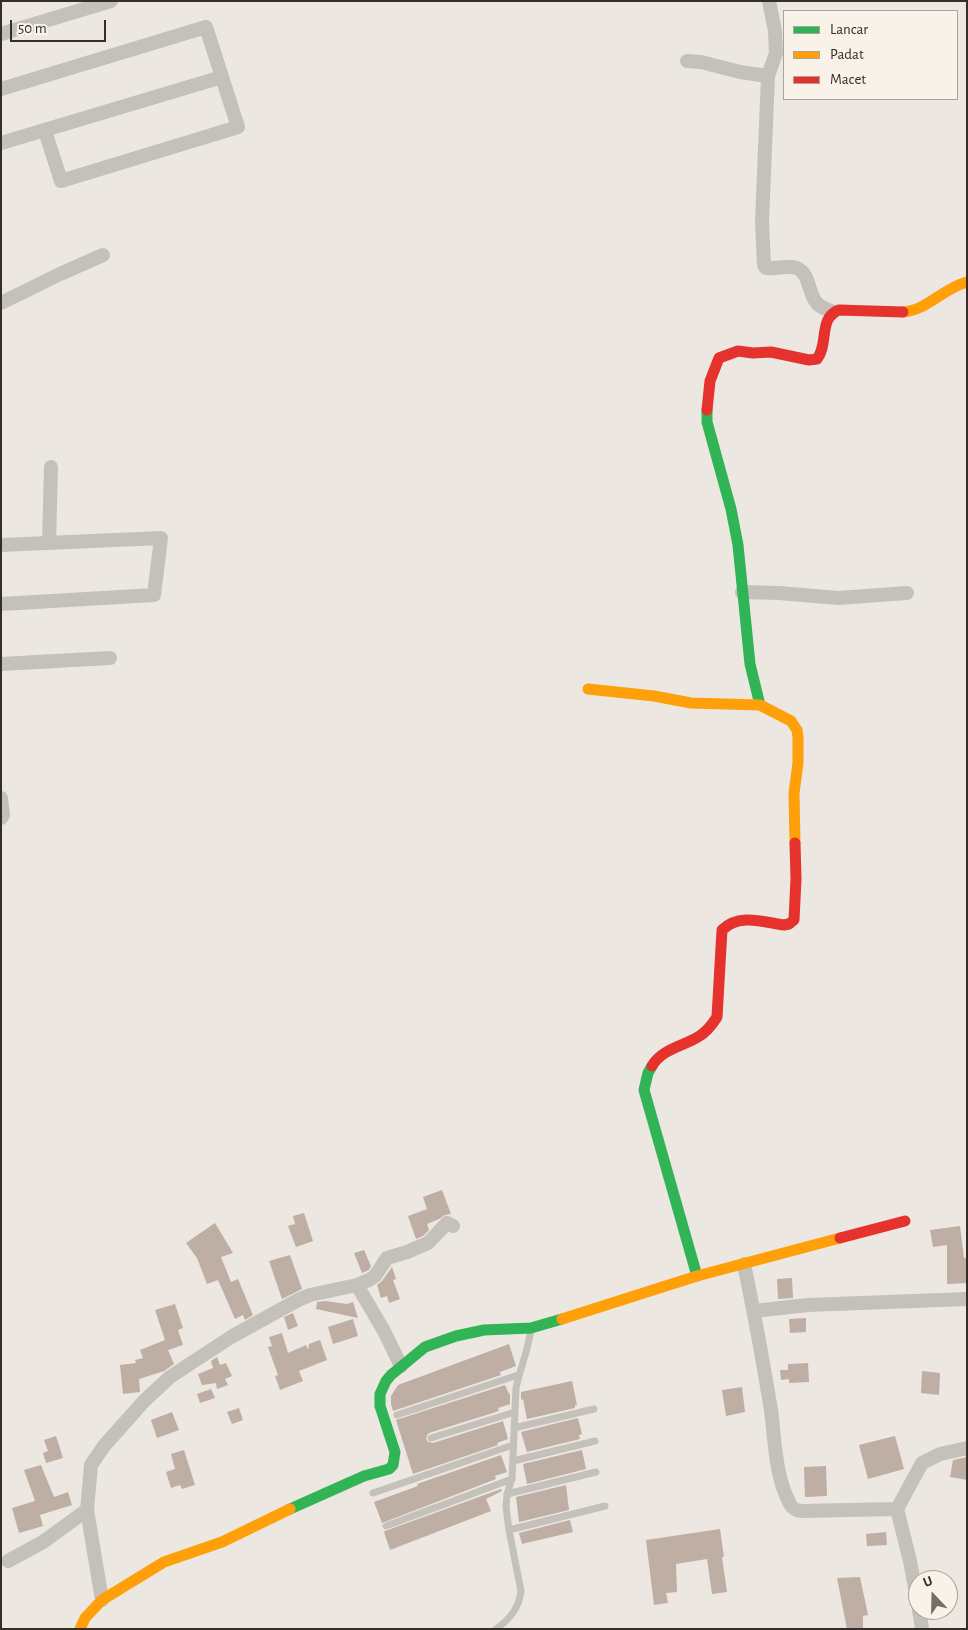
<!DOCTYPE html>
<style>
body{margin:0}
#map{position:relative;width:968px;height:1630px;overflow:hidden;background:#ece7e0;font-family:"Alegreya Sans",sans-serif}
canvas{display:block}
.frame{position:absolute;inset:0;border:2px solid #342d28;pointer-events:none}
.legend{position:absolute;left:783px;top:10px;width:175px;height:90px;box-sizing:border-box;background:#f8f2e8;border:1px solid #aaa39b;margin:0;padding:6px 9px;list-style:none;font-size:15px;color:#342d28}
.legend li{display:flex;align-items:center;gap:10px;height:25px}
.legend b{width:25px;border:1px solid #aaa39b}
.north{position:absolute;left:908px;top:1570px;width:50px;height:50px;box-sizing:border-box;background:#f8f2e8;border:1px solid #aaa39b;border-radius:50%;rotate:339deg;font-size:14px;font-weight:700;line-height:20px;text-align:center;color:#342d28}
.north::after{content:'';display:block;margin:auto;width:18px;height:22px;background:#746e68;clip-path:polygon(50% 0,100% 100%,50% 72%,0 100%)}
.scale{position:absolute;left:10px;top:20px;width:96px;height:22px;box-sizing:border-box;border:2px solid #342d28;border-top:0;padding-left:6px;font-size:15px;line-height:18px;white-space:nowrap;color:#342d28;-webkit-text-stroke:4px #f8f2e8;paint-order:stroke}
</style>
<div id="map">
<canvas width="968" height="1630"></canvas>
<div class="frame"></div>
<ul class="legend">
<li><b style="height:6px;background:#30b455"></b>Lancar</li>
<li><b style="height:6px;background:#ff9f0a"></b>Padat</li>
<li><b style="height:6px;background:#e5322d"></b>Macet</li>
</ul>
<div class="north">U</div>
<div class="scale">50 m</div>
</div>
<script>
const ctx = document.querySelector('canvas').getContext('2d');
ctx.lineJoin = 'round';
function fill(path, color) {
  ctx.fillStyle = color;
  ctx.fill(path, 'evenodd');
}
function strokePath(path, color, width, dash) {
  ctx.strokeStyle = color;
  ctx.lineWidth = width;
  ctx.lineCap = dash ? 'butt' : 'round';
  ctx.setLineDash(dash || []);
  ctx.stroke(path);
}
fill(new Path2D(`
 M442,1190L451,1214L445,1215L439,1219L427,1224L429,1230L423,1236L416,1239L408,1216L427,1209L423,1197Z
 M304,1213L313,1241L296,1247L288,1226L295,1224L293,1216Z
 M215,1223L233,1253L221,1257L231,1282L238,1279L253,1315L245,1320L243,1315L235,1319L218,1280L207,1284L197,1258L186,1243Z
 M960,1226L964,1258H967V1283L947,1284V1245L933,1247L930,1230Z
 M364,1250L371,1266L369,1270L362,1273L354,1253Z
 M290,1255L302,1289L282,1299L269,1261Z
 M392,1267L396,1279L393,1280L400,1299L389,1303L387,1296L381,1298L377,1285L382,1281Z
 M792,1278L793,1298L778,1299L777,1279Z
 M325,1301L347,1304L353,1302L358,1318L316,1309L317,1302Z
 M175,1304L183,1328L178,1330L183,1345L168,1350L174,1364L164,1371L139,1379L140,1392L123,1394L120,1365L136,1363L135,1360L143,1358L140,1350L165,1340L155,1310Z
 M293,1313L298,1326L288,1330L284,1317Z
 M806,1318V1332L790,1333L789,1319Z
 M353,1319L358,1336L333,1344L328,1327Z
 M282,1333L288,1353L306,1345L308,1350L309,1344L320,1340L327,1360L299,1371L303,1381L280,1390L275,1376L278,1375L268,1347L272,1346L269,1337Z
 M509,1344L516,1366L500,1372L501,1375L393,1411L391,1404V1396L398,1385Z
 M217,1357L220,1365L226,1363L232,1376L225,1379L228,1385L217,1389L216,1383L202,1385L198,1374L213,1368L211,1361Z
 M808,1363L809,1382L789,1383V1379L781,1380L780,1370H788V1364Z
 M922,1371L940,1373L939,1395L921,1393Z
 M572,1381L577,1405H575V1408L527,1419L523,1399L521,1400V1392Z
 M505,1385L509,1394H510V1404L498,1408L499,1411L429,1433L427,1435L426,1439L428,1442L433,1443L503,1421L508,1439L497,1443L498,1445L413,1474L396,1420Z
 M742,1387L745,1412L726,1416L722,1390Z
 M211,1389L215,1398L200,1403L197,1394Z
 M239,1408L243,1420L232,1424L227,1412Z
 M172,1412L179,1430L157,1438L151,1420Z
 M578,1418L582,1434L579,1435L580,1439L527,1452L521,1432Z
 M56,1436L63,1458L46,1463L43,1453L48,1451L44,1440Z
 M895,1436L904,1469L868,1479L859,1445Z
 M184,1450L195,1485L182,1489L180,1485L171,1488L166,1472L175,1469L171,1454Z
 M582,1450L586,1469L527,1484L523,1464Z
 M501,1455L507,1472L495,1476L496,1479L382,1523L374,1502L418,1486L417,1484Z
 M967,1457V1480L950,1477L953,1460Z
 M41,1465L54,1497L68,1492L72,1505L40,1515L43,1526L19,1533L12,1508L35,1501L24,1470Z
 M826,1466L827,1496L805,1497L804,1467Z
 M566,1485L569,1510L519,1522L516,1497Z
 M501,1489L502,1491L486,1499L491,1511L390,1550L384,1532L385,1531Z
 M570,1520L573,1532L522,1544L519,1533Z
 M720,1529L724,1557H722L727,1592L712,1594L707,1559L676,1564L677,1592L666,1593L668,1603L654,1605L646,1540Z
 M886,1532L887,1545L867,1546L866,1534Z
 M860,1577L868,1615L863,1616V1629H847L837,1578Z`), '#beaea3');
strokePath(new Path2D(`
 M397,1415L518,1375
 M514,1428L594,1409
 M431,1438L515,1412
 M513,1461L595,1441
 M373,1493L513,1445
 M507,1494L596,1472
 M386,1526L512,1479
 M509,1530L605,1506
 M496,1629C510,1619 519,1608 521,1591L509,1530L506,1507L507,1494L512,1479L516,1388C520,1368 529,1349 531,1328`), '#c4c0ba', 7);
strokePath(new Path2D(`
 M769,1L775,31L776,53L768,76L762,222L764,265L766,268C776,269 788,265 797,268C810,274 808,292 816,302C820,308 827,309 833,312
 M1,34L111,1
 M687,61L701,62L740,72L768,76
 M1,89L206,27L238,127L61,181L45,131
 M1,143L222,77
 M1,303L60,274L103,255
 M49,543L51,467
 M1,545L161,538L154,595L1,604
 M742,592L779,593L838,598L907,593
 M1,664L110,658
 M1,798L3,815L1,818
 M744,1264C754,1312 763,1361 771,1410C775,1441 775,1476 790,1504C793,1509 796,1511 802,1511L897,1509
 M357,1285L384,1331L401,1366
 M754,1311L808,1305L967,1299
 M8,1561L43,1542L87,1510
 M102,1600L87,1510L91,1465L104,1446L144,1401L170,1377L231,1337L298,1300L310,1295L357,1285L369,1280L375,1276L387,1258L407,1252L428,1243L447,1223L453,1226
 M918,1604L910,1561L897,1509L922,1463L940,1454L967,1448
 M919,1610L922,1629`), '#c4c0ba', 14);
strokePath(new Path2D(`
 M707,410V422L731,509L738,545L750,664L760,705
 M652,1066L648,1073L644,1090L697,1276
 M290,1509L364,1476L389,1469L393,1465L395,1452L380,1406V1394L386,1381L391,1375L425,1347L456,1336L484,1330L531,1328L562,1319`), '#30b455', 11);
strokePath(new Path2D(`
 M903,312C928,310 943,288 967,282
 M588,689L654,696L691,703L760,705L791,721L797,730L798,737V763L794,793L795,843
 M562,1319L697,1276L840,1238
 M80,1629L85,1618L102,1600L164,1562L222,1542L290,1509`), '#ff9f0a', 11);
strokePath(new Path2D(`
 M707,410L710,381L719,358L738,351L753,353L771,352L809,360L817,359C829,344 818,318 839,310L903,312
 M652,1066C662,1049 683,1046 698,1037C707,1032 712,1025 717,1017L722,930C739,913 763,922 784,925L789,924L794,920L796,879L795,843
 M840,1238L905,1221`), '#e5322d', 11);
</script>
